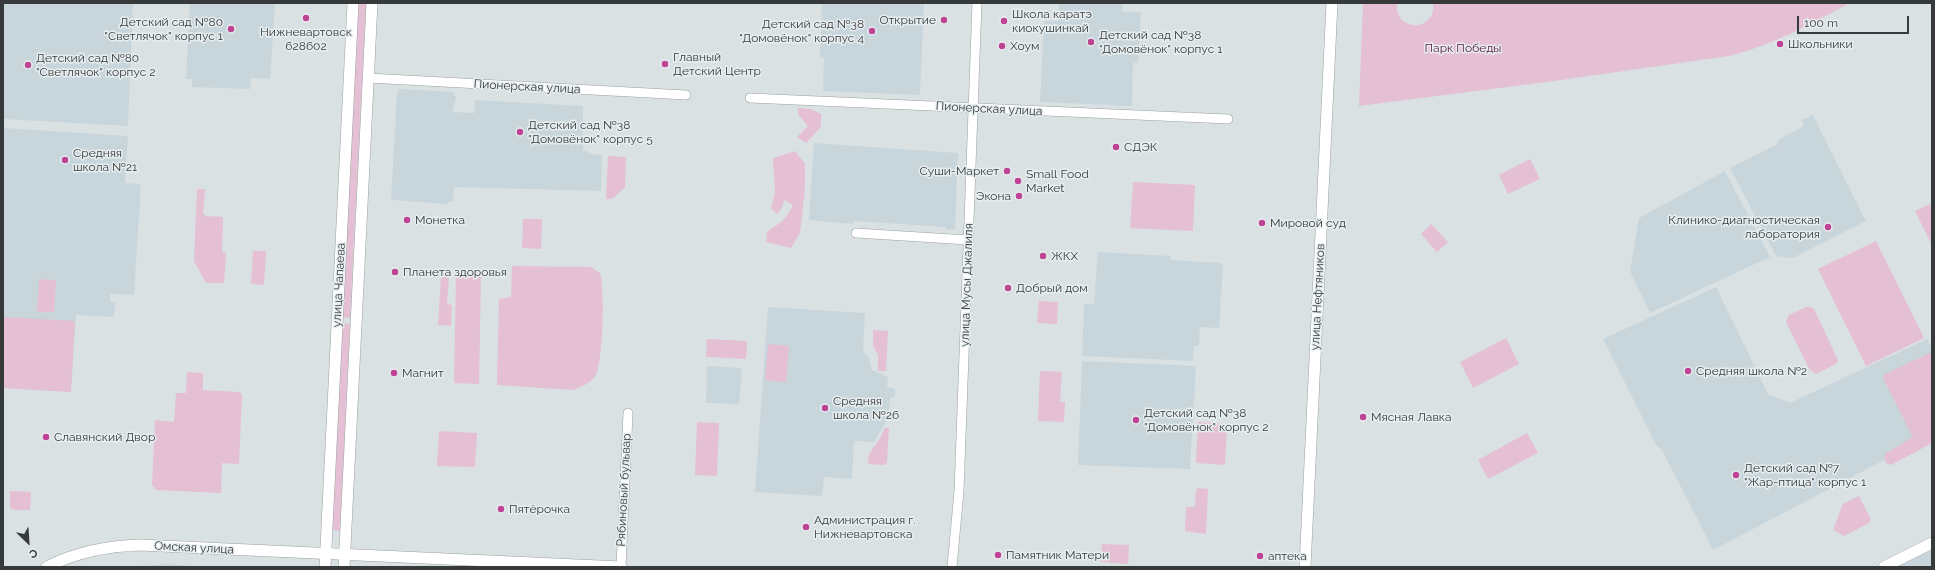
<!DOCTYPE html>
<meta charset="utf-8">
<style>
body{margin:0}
#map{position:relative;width:1935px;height:570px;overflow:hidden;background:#dae1e3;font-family:Raleway,sans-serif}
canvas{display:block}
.frame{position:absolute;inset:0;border:4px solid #373a3b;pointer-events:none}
.north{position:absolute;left:8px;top:522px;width:40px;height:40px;-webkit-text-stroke:3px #e7eef0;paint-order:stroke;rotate:155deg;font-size:11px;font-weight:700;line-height:16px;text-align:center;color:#373a3b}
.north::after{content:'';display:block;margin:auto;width:14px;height:18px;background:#373a3b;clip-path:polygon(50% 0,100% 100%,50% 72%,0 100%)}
.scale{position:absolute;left:1797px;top:16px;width:112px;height:18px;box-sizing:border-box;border:2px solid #373a3b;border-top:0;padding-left:5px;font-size:12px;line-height:14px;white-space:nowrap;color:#373a3b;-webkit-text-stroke:3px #e7eef0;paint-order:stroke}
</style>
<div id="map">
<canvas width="1935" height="570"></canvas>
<div class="frame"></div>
<div class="north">С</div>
<div class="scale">100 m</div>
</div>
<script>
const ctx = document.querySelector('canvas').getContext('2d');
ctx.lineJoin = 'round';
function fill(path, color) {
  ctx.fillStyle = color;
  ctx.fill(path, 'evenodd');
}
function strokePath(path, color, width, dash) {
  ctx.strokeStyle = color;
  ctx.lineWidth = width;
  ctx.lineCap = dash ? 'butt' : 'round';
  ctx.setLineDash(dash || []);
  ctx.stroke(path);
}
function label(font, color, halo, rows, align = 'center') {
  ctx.font = font + ' Raleway,sans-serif';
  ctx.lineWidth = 3;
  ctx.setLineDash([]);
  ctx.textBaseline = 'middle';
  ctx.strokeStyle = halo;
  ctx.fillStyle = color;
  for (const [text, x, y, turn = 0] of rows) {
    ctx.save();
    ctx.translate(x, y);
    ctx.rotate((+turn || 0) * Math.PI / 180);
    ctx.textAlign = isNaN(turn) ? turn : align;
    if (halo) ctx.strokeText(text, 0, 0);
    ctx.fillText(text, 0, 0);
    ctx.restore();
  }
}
fill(new Path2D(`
 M3,3H133L128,126L3,119Z
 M190,3H275L270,79L251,78L250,89L192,87V79H186Z
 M822,3H924L920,95L823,91L824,58H820Z
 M1059,3H1123L1122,12H1141L1138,63H1133L1132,106L1040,102L1044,21H1058Z
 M400,89L454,92V96H456L453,112L474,113L475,100L583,106V151H588L589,154L602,155L601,191L454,187L453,202H448V204L393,200L391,199L397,93Z
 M1813,115L1866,221L1793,258L1776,256L1730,168L1776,145L1779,139L1804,126L1802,120Z
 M3,128L128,136L125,183L141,184L134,295L110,294V302H115L114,317L76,315L71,392L3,388Z
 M814,143L958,153L955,229L947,230L945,227L854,221L853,224L809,220Z
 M1725,171L1770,257L1650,313L1630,271L1639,218Z
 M1098,252L1171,256V260L1220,263L1223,265L1219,328L1200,327L1199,346H1194L1193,361L1082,356L1084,304H1094Z
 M1716,287L1768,394L1790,403L1927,339L1932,349V435L1713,550L1662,450L1656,445L1603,339Z
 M768,307L865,313L863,351L869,358L872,370L888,377L887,387L895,389V396L890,398L889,417L874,442L854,441L852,479L824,477L822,496L755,492Z
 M1082,361L1196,366L1190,469L1078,465Z
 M707,366L742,368L739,404L706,403Z
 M1932,549V567H1898Z
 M168,564L207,567H116L140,566Z`), '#c8d6dc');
fill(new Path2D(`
 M358,3H366L350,318L342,317Z
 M1363,3H1397C1394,33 1437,32 1433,3H1850C1811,24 1773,45 1729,56L1554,81L1359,106Z
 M798,108L811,109L821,114V127L806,143L797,137L808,126L798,114Z
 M795,151L805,164V189L800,233L791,248L766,242L767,232C779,224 788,218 793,205L784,200L782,208L777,214L771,208L775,192L773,158Z
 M608,156L626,157L625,187L612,199H606Z
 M1530,159L1540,179L1508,194L1499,175Z
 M1133,182L1195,185L1193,231L1130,228Z
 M197,189H205L203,214L206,216L223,217L222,252L226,253L224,283H206L194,261Z
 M1930,204L1932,209V245L1915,211Z
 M523,219H542L541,249L522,248Z
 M1431,224L1448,242L1437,252L1421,234Z
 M1876,241L1924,338L1866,366L1818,269Z
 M253,251H266L264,285L251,284Z
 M512,266L591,267L600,273C605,289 603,361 596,375C591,383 581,387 573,390L497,385L499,299L511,297Z
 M456,274H481L479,384L454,383Z
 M441,276H449L447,304L452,305L451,326L438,325Z
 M39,279L56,280L54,312H37Z
 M1039,301L1058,302L1057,324L1037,323Z
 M1806,307H1811L1814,309L1838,360L1836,364L1816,374L1810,370L1786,322L1789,315Z
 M3,317L75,321L71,392L3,388Z
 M341,323L350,324L340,531L332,530Z
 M873,330L888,331L886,371H878V355L873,346Z
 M1506,338L1519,364L1473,388L1460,362Z
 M707,339L747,341L746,359L706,357Z
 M768,344L789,346L786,382L765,380Z
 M1932,352V443L1891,465L1886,463L1884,458L1886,453L1913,437L1883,378L1885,374Z
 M1040,371L1062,372L1060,402H1065L1064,422L1038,421Z
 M187,372L203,373V390L240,392L242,395L239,464L222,463L221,493L156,490L152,485L155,420L174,422L176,393H186Z
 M697,422L719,423L717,476L695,475Z
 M1198,422L1227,424L1225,465L1196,463Z
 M885,428H889L887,462L885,465L868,464L869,454L879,440Z
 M439,431L477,433L475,467L437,466Z
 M1527,433L1538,453L1488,479L1478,460Z
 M1198,488L1208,489L1206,534L1185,531L1186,507H1195L1196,490Z
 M10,491L31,492L30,510H15L10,508Z
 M1859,496L1871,520L1869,523L1844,536L1833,530L1843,504Z
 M1102,544L1129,545L1128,564L1101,562Z`), '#e5bfd3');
const minor = new Path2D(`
 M368,78L686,95
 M750,98L1228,119
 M856,233L968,240
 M621,567L628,413
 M952,567L959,491L977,3`);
const major = new Path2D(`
 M47,567C76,552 107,546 140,545L621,567
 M325,567L353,3
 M344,567L372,3
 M1305,567L1332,3
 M1884,567L1932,543`);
strokePath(minor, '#9aa0a2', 10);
strokePath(major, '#9aa0a2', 12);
strokePath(minor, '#fff', 9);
strokePath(major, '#fff', 11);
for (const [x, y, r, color] of [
 [306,18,4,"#bf4393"],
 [944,20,4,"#bf4393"],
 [1004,21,4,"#bf4393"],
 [231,29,4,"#bf4393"],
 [872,31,4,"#bf4393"],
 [1091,42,4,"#bf4393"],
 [1780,44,4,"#bf4393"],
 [1002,46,4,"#bf4393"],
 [665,64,4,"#bf4393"],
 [28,65,4,"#bf4393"],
 [520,132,4,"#bf4393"],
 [1116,147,4,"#bf4393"],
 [65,160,4,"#bf4393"],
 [1007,171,4,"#bf4393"],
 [1018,181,4,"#bf4393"],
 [1019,196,4,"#bf4393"],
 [407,220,4,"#bf4393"],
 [1262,223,4,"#bf4393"],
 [1828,227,4,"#bf4393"],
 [1043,256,4,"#bf4393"],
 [395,272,4,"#bf4393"],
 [1008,288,4,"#bf4393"],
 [1688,371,4,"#bf4393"],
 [394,373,4,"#bf4393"],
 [825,408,4,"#bf4393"],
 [1363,417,4,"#bf4393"],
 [1136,420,4,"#bf4393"],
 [46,437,4,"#bf4393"],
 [1736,475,4,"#bf4393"],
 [501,509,4,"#bf4393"],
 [806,527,4,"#bf4393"],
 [998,555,4,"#bf4393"],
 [1260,556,4,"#bf4393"]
]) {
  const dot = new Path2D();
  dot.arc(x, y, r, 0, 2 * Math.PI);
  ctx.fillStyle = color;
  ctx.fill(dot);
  strokePath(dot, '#e7eef0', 1.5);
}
label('12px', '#373a3b', '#e7eef0', [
 ["Школа каратэ",1012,14],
 ["киокушинкай",1012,28],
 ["Открытие",936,20,"right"],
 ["Детский сад №80",223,22,"right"],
 ["\"Светлячок\" корпус 1",223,36,"right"],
 ["Детский сад №38",864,24,"right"],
 ["\"Домовёнок\" корпус 4",864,38,"right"],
 ["Нижневартовск",306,32,"center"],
 ["628602",306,46,"center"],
 ["Детский сад №38",1099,35],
 ["\"Домовёнок\" корпус 1",1099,49],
 ["Школьники",1788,44],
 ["Хоум",1010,46],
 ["Главный",673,57],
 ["Детский Центр",673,71],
 ["Детский сад №80",36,58],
 ["\"Светлячок\" корпус 2",36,72],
 ["Детский сад №38",528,125],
 ["\"Домовёнок\" корпус 5",528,139],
 ["СДЭК",1124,147],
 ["Средняя",73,153],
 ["школа №21",73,167],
 ["Суши-Маркет",999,171,"right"],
 ["Small Food",1026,174],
 ["Market",1026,188],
 ["Экона",1011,196,"right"],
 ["Монетка",415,220],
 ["Клинико-диагностическая",1820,220,"right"],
 ["лаборатория",1820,234,"right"],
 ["Мировой суд",1270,223],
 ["ЖКХ",1051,256],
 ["Планета здоровья",403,272],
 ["Добрый дом",1016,288],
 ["Средняя школа №2",1696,371],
 ["Магнит",402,373],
 ["Средняя",833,401],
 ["школа №26",833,415],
 ["Детский сад №38",1144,413],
 ["\"Домовёнок\" корпус 2",1144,427],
 ["Мясная Лавка",1371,417],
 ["Славянский Двор",54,437],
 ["Детский сад №7",1744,468],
 ["\"Жар-птица\" корпус 1",1744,482],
 ["Пятёрочка",509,509],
 ["Администрация г.",814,520],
 ["Нижневартовска",814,534],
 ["Памятник Матери",1006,555],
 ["аптека",1268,556]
], 'left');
label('12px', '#5a1643', '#e7eef0', [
 ["Парк Победы",1463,48]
]);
label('12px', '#373a3b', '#e7eef0', [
 ["Пионерская улица",527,87,3],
 ["Пионерская улица",989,109,3],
 ["улица Чапаева",339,285,-87],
 ["улица Мусы Джалиля",967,285,-88],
 ["улица Нефтяников",1318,297,-87],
 ["Рябиновый бульвар",624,490,-87],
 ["Омская улица",194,548,3]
]);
</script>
